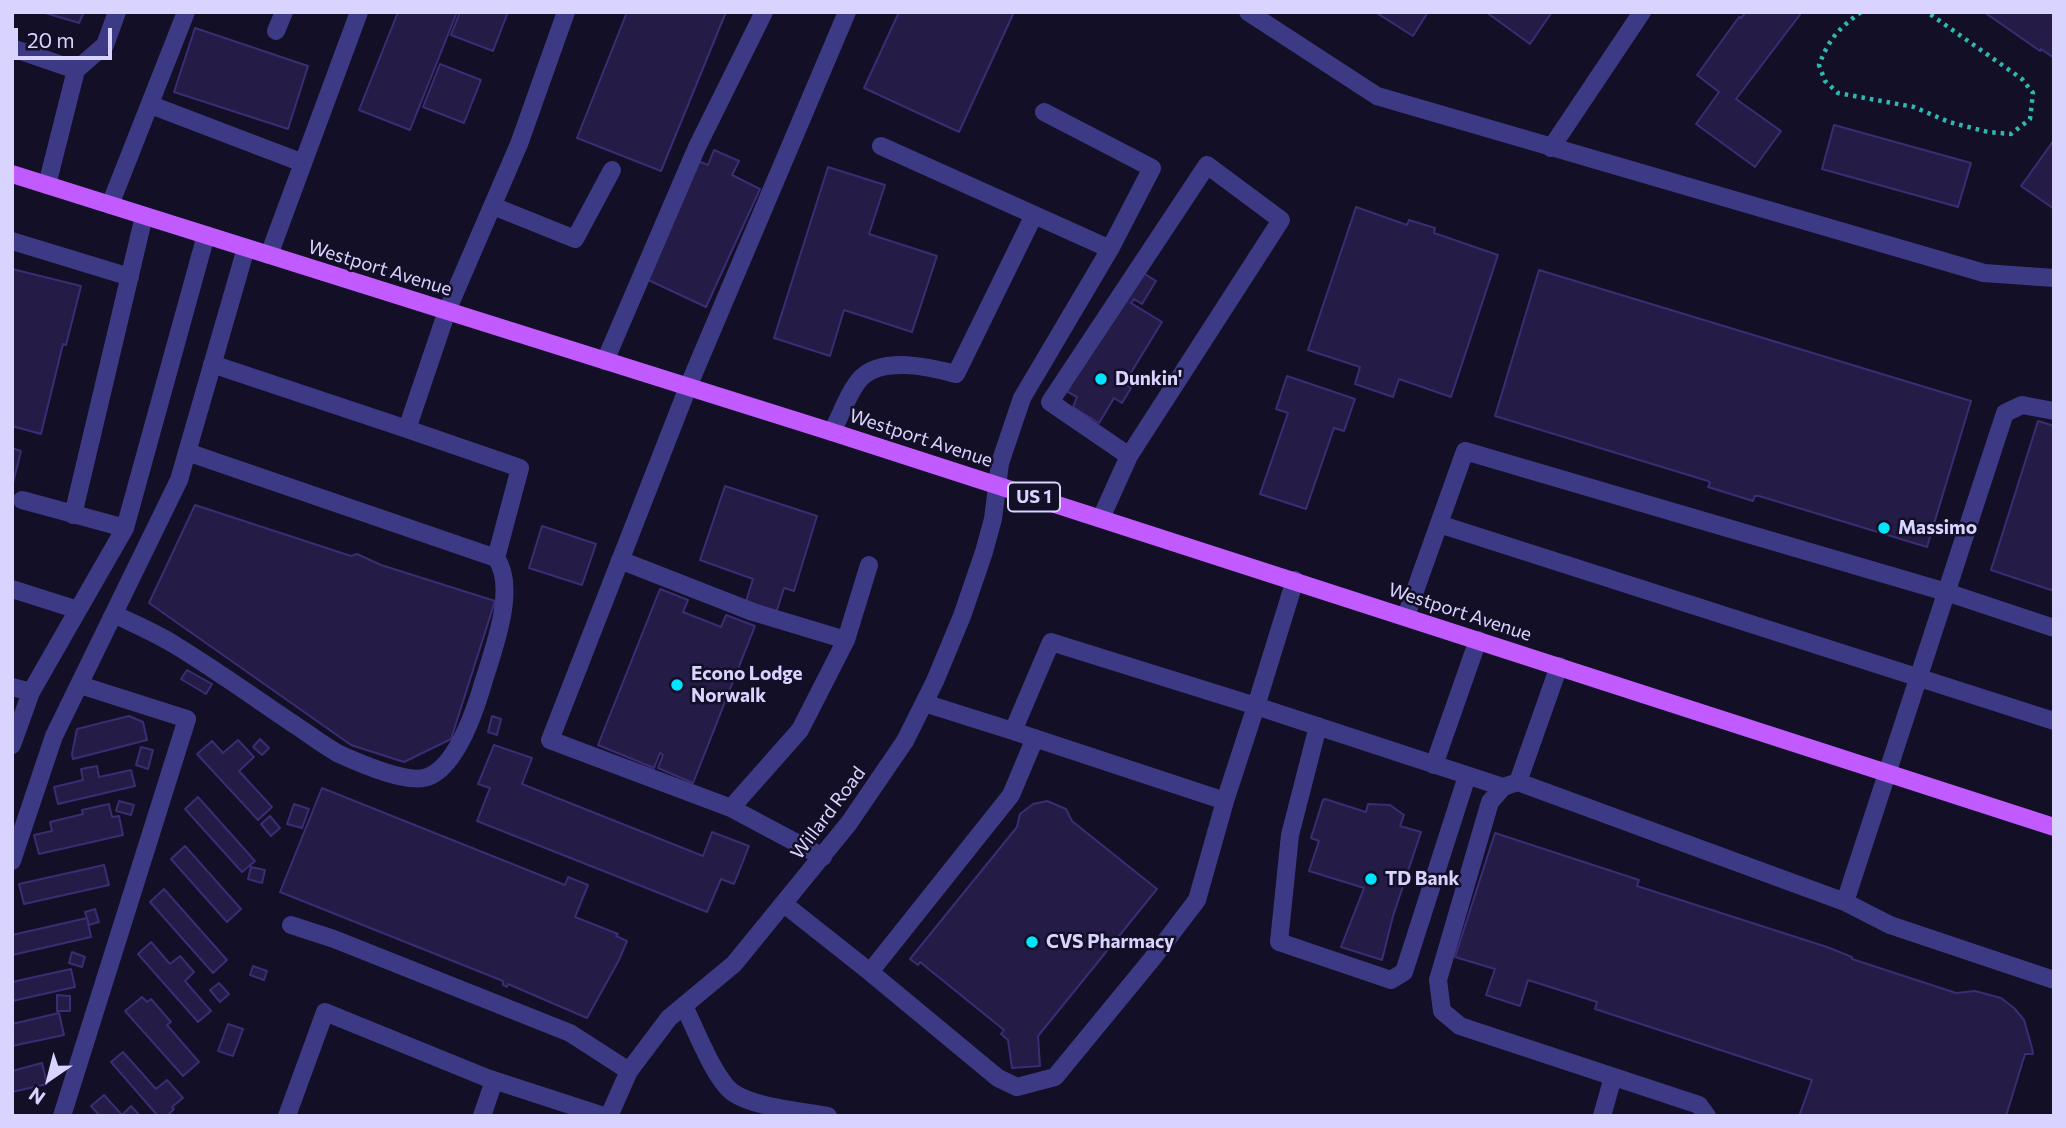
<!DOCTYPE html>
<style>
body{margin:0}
#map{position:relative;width:2066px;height:1128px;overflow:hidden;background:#130f26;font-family:Commissioner,sans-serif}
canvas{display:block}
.frame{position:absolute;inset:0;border:14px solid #d9d4ff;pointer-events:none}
.north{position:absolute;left:14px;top:1044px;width:70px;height:70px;-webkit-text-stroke:5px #130f26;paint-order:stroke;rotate:215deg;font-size:19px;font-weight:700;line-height:28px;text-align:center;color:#d9d4ff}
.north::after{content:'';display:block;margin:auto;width:24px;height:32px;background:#d9d4ff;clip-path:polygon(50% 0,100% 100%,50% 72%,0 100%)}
.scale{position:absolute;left:14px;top:28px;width:98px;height:32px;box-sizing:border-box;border:4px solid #d9d4ff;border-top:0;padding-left:9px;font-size:21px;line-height:24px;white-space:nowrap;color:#d9d4ff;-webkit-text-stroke:5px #130f26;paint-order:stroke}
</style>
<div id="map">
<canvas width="2066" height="1128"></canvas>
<div class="frame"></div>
<div class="north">N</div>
<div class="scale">20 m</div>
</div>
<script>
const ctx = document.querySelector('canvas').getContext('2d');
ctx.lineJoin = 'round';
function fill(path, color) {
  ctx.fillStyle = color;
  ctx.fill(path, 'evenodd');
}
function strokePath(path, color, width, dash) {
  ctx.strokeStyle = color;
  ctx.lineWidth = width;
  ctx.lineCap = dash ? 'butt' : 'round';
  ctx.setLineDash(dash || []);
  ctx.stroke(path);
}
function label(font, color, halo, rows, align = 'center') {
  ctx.font = font + ' Commissioner,sans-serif';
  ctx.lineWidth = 5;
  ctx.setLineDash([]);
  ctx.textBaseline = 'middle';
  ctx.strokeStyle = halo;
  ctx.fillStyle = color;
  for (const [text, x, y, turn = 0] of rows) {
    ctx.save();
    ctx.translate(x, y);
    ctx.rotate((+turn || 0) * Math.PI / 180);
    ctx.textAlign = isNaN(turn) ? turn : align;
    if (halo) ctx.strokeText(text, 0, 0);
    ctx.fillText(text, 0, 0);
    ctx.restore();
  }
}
const building = new Path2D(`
 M42,12H87L83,14L79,23Z
 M398,12H457L410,130L359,110Z
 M460,12H508L493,51L451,35Z
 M627,12H726L661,171L577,138Z
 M899,12H1014L959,132L864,88Z
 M1375,12H1428L1413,36Z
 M1486,12H1552L1530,44Z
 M1746,12H1802L1736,99L1781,131L1755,167L1696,124L1719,92L1697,75L1739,17L1741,18Z
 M1984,12H2054V58L2041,49L2040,51Z
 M195,28L308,66L288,129L174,92Z
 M440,64L481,80L464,123L423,107Z
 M1834,125L1971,163L1958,207L1822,169Z
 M2054,140V209L2021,186Z
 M714,150L739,161L732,175L760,189L706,307L644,278L698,161L708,165Z
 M828,167L885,185L869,234L937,256L912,332L844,310L830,356L774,338Z
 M1356,207L1407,225L1409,220L1435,228L1434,233L1498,255L1451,397L1399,379L1393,397L1355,384L1360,367L1308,350Z
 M12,269L81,286L66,345L63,344L41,434L12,426Z
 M1539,270L1971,401L1927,547L1759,496H1755L1753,501L1708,487L1710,483L1708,481L1495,416Z
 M1140,271L1156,281L1142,304L1134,299L1131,303L1162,322L1124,384L1131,388L1122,403L1114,398L1099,423L1073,407L1077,397L1066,391Z
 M1287,376L1355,399L1344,431L1334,428L1306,509L1260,494L1288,413L1276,409Z
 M2038,421L2054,426V591L1991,570Z
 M12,448L21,451L12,487Z
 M725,486L817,516L794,591L784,588L776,613L745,604L753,579L700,560Z
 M195,505L351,556L357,554L381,565L495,601L451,739L404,762L351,745L149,603Z
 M542,526L596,544L582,585L529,568Z
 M660,589L688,600L683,612L721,627L726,615L755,626L693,783L658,768L663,755L660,753L654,768L598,745Z
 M187,670L212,684L206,694L181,679Z
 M129,716L143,722L147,740L73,759L72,754L77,729Z
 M492,716L501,719L497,735L488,732Z
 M260,739L269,748L262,755L253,747Z
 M238,740L254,757L239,771L272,807L258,820L197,754L212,741L223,753Z
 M494,745L532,758L522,784L703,856L712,832L749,846L734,884L721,879L707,912L477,821L490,788L478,784Z
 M141,747L153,750L148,769L136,765Z
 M97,766L99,777L131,770L135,786L58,804L54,787L83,780L81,769Z
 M322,788L565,885L568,877L588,885L575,917L618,934L616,936L627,941L619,960L587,1018L508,984L507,987L503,985V981L280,892Z
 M198,797L255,861L242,872L185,809Z
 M1325,799L1366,812L1368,804L1390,805L1404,815L1400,826L1421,832L1393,916L1382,960L1341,947L1364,888L1309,871L1319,841L1311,838L1323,800Z
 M119,801L134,805L131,815L116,811Z
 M1047,801L1066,809L1072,821L1157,889L1038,1036L1040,1066L1012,1068L1008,1040L1001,1034L1004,1030L920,962L918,965L910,959L1017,827L1020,814L1033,804Z
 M109,804L112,817L119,816L123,835L39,854L34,835L52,831L50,822L83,814L82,810Z
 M294,804L309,809L302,828L287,824Z
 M270,816L280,828L271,836L261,824Z
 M1495,833L1639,880L1637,886L1827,947L1852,957V959L1956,993L1975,991L2001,998L2014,1008L2024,1020L2032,1048L2033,1054H2025L2006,1116H1799L1812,1080L1595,1009L1597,1002L1528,980L1520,1006L1486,995L1495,969L1455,957Z
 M185,846L241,909L227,922L171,859Z
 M104,865L109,885L24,904L19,884Z
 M251,867L265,870L262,883L248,879Z
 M164,889L227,960L213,973L150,902Z
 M95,909L99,922L89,925L85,912Z
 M87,918L91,937L12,955V935Z
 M151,942L170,964L180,956L194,972L185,981L211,1011L198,1022L138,954Z
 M72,952L85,957L82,967L69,963Z
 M253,966L267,971L264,980L250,975Z
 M71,969L75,987L12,1001V982Z
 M219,983L229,994L220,1002L210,990Z
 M57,995L70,996V1011H57Z
 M142,997L147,1002L151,999L171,1022L167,1025L199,1062L183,1076L125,1011Z
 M59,1013L64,1035L12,1046V1024Z
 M228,1024L243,1029L233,1056L218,1051Z
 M123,1052L156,1089L167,1080L183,1098L172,1107L174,1109L167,1116H158L111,1062Z
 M42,1063L47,1084L12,1092V1071Z
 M104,1095L122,1115L131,1106L140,1116H100L91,1106Z`);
fill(building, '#241b47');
strokePath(building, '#3b2d73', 2);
strokePath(new Path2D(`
 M1861,12C1838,29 1829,39 1819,65L1825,81L1838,93L1914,107L1949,122L1988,132L2011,134L2030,119L2033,93L2022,79L1927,12`), '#2fb8b0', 4.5, [3.5, 5]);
strokePath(new Path2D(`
 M1248,12L1377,96L1984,273L2054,278
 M276,31L284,12
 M12,48L76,70
 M151,105L303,163
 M881,146L1110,249
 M1551,148L1642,12
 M47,185L76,70L105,45L117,12
 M110,205L186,12
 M493,206L575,239L612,170
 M12,241L130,277
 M269,255L359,12
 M605,361L697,147L764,12
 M212,364L407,429L447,311L519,144L566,12
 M832,432C840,417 850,389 861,378C883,356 929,367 956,374L1034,215
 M187,452L496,558L520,468L407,429
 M22,500L125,528
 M73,515L144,216
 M1101,518L1129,456L1281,220L1207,165L1050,402L1129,456
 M1439,524L2054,721
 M620,560L753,612L846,640
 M12,589L78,610
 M114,614C134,624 156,633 175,645C216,670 255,698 295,725C309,734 324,746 339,754C359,763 410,786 430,776C458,763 476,708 484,680C494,648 517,587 496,558
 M1406,616L1465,451L1946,592L2054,628
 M12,687L31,692
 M924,703L1013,731L1051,642L1256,706L1295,580
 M1318,726L1290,835L1279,942L1391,980L1404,972L1467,776
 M1013,731L1225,801L1256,706L1503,787
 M1035,738L1011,795L870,972L998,1078L1017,1087L1055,1077L1152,959L1197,900L1225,801
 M12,745L31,692L125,528L206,235
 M1434,765L1478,640
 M1518,782L1559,666
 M731,808L800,730L846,640L869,565
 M823,857L731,808L550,740L688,387L847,12
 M12,861L54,736L179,480L246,248
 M1845,902L2005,413L2022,405L2054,411
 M784,904L870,972
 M291,925L334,939L570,1033L629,1071
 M684,1006C695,1028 714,1078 732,1092C755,1108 801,1111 828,1116
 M487,1078L604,1116
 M62,1116L187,719L80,685
 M287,1116L325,1012L487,1078L493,1084L482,1116
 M609,1116L629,1071L669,1018L734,964L849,823L905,741L935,681L962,616L984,552L993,519L1000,463L1022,398L1110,249L1152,168L1044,112
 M1602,1116L1613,1077
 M1707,1116L1699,1105L1460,1026L1442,1011L1438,980L1490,802L1503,787L1518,782L1845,902L1890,925L2054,980`), '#3d3a85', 18);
strokePath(new Path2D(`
 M12,174L832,432L2054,827`), '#c25bff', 18);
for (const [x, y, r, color] of [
 [1101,379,7,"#00e5ff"],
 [1884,528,7,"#00e5ff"],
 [677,685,7,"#00e5ff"],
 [1371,879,7,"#00e5ff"],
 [1032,942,7,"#00e5ff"]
]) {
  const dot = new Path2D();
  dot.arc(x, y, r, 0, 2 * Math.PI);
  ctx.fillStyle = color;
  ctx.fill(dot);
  strokePath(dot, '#130f26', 2.5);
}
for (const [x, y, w] of [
 [1034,497,52]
]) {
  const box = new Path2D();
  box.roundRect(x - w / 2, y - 14.5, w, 29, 5);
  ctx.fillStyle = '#130f26';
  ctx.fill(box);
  strokePath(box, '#d9d4ff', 2);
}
label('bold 18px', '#d9d4ff', null, [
 ["US 1",1034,497]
]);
label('19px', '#d9d4ff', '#130f26', [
 ["Westport Avenue",380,268,17],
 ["Westport Avenue",921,438,18],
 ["Westport Avenue",1460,612,18],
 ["Willard Road",828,813,-53]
]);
label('bold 19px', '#d9d4ff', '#130f26', [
 ["Dunkin'",1115,379],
 ["Massimo",1898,528],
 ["Econo Lodge",691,674],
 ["Norwalk",691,696],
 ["TD Bank",1385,879],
 ["CVS Pharmacy",1046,942]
], 'left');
</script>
